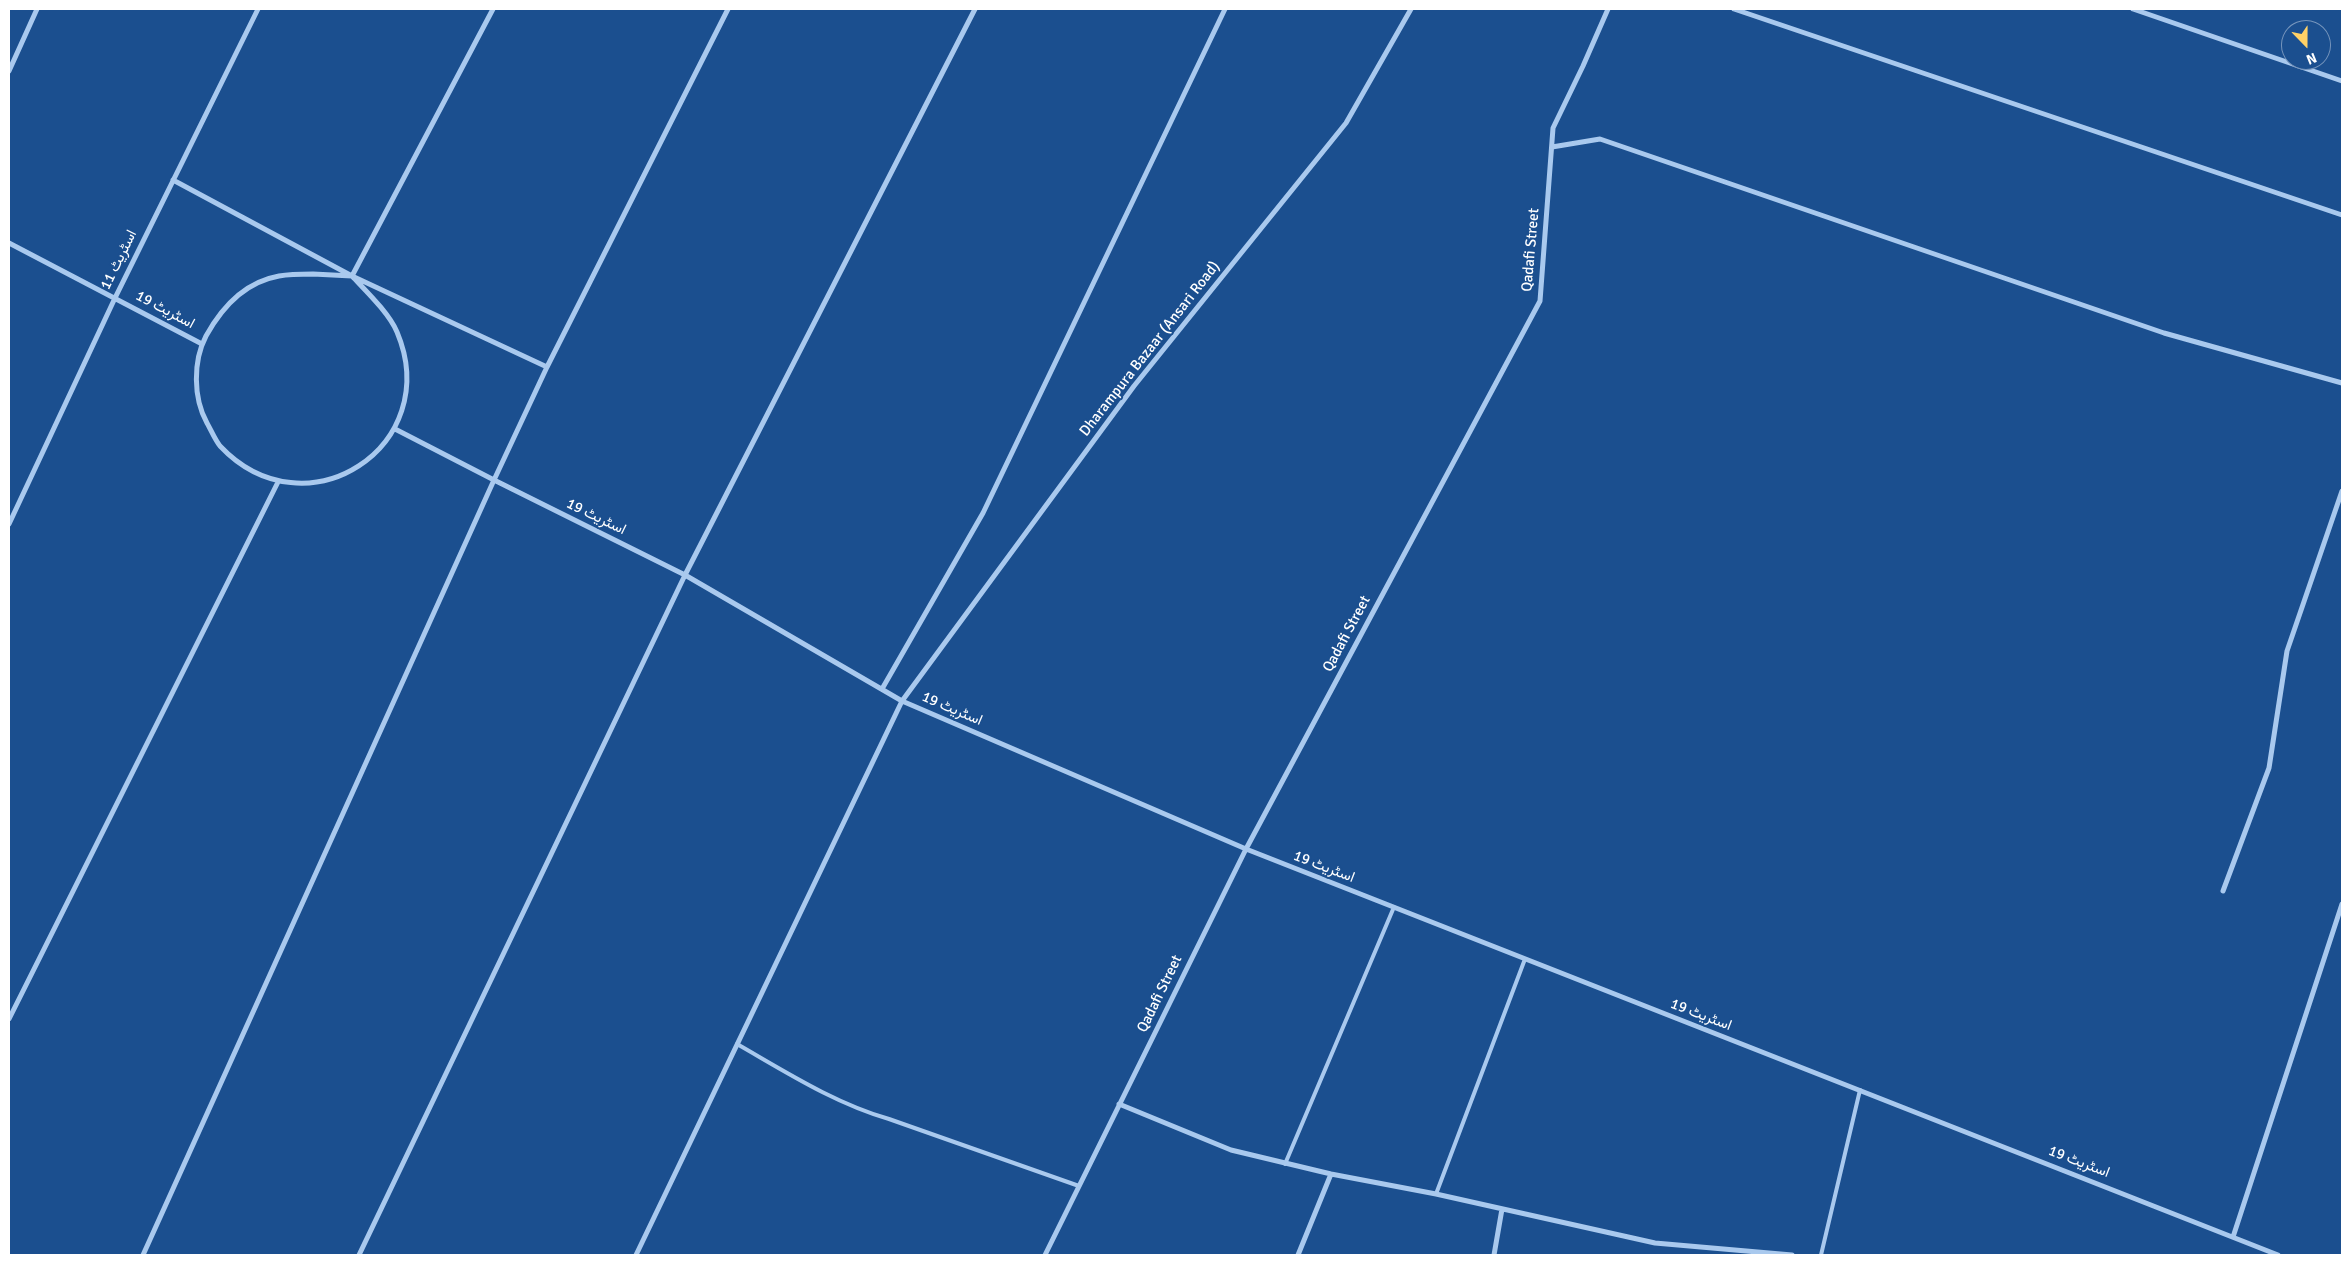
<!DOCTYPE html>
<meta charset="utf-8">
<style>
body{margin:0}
#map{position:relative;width:2351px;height:1264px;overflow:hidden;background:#1b4f8f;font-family:Signika,sans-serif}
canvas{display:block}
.frame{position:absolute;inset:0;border:10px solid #fff;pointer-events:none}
.north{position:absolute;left:2281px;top:20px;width:50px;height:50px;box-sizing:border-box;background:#1b4f8f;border:1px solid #7695bc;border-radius:50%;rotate:158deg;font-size:14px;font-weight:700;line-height:20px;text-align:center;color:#fff}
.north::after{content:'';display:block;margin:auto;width:18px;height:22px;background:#ffd166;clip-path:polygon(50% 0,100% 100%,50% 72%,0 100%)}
</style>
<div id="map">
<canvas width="2351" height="1264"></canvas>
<div class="frame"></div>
<div class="north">N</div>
</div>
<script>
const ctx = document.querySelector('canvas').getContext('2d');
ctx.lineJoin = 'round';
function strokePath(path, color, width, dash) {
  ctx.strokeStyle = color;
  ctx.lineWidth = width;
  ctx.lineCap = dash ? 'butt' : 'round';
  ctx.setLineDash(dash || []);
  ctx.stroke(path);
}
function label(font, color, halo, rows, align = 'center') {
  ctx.font = font + ' Signika,Vazirmatn,sans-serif';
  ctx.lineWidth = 4;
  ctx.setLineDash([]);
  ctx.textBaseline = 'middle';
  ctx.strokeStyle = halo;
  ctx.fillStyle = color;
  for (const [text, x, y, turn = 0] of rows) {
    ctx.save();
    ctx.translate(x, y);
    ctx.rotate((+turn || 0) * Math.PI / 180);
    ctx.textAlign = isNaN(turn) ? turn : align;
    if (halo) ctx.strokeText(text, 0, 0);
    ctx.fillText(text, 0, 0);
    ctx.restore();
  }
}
strokePath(new Path2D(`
 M737,1044C786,1072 834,1103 889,1119L1079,1186
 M1285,1164L1394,907
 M1436,1194L1525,959
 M1821,1255L1860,1090`), '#a9c9ee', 4);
strokePath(new Path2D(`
 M1734,9L2342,215
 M2133,9L2342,81
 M9,71L37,9
 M1552,147L1600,139L2164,333L2342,383
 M173,180L352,276L547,367
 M9,243L202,344
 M313,274L352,276C366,291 389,313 397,332C445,446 306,537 220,446C215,440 211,430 207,423C193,398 193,361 206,336C222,307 245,282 279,276C290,274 302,274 313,274Z
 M352,276L493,9
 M395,429L494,480L685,575L902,701L1246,849L2278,1255
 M9,524L115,298L258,9
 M882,689L983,513L1225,9
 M2223,891L2269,768L2287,651L2342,491
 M9,1019L278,482
 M1119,1104L1231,1150L1331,1174L1436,1194L1655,1243L1792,1255
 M2233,1237L2342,904
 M143,1255L494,480L547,367L728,9
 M359,1255L685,575L975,9
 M636,1255L902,701L1134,386L1346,123L1411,9
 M1045,1255L1246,849L1540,301L1553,128L1583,66L1608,9
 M1298,1255L1331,1174
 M1494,1255L1502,1209`), '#a9c9ee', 5);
label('15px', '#fff', '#1b4f8f', [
 ["Qadafi Street",1531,250,-85],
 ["اسٹریٹ 11",119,260,-64],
 ["اسٹریٹ 19",165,310,28],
 ["Dharampura Bazaar (Ansari Road)",1150,349,-52],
 ["اسٹریٹ 19",596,517,26],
 ["Qadafi Street",1347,634,-62],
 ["اسٹریٹ 19",952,709,23],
 ["اسٹریٹ 19",1324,867,21],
 ["Qadafi Street",1160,994,-64],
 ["اسٹریٹ 19",1701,1015,21],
 ["اسٹریٹ 19",2079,1162,21]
]);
</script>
